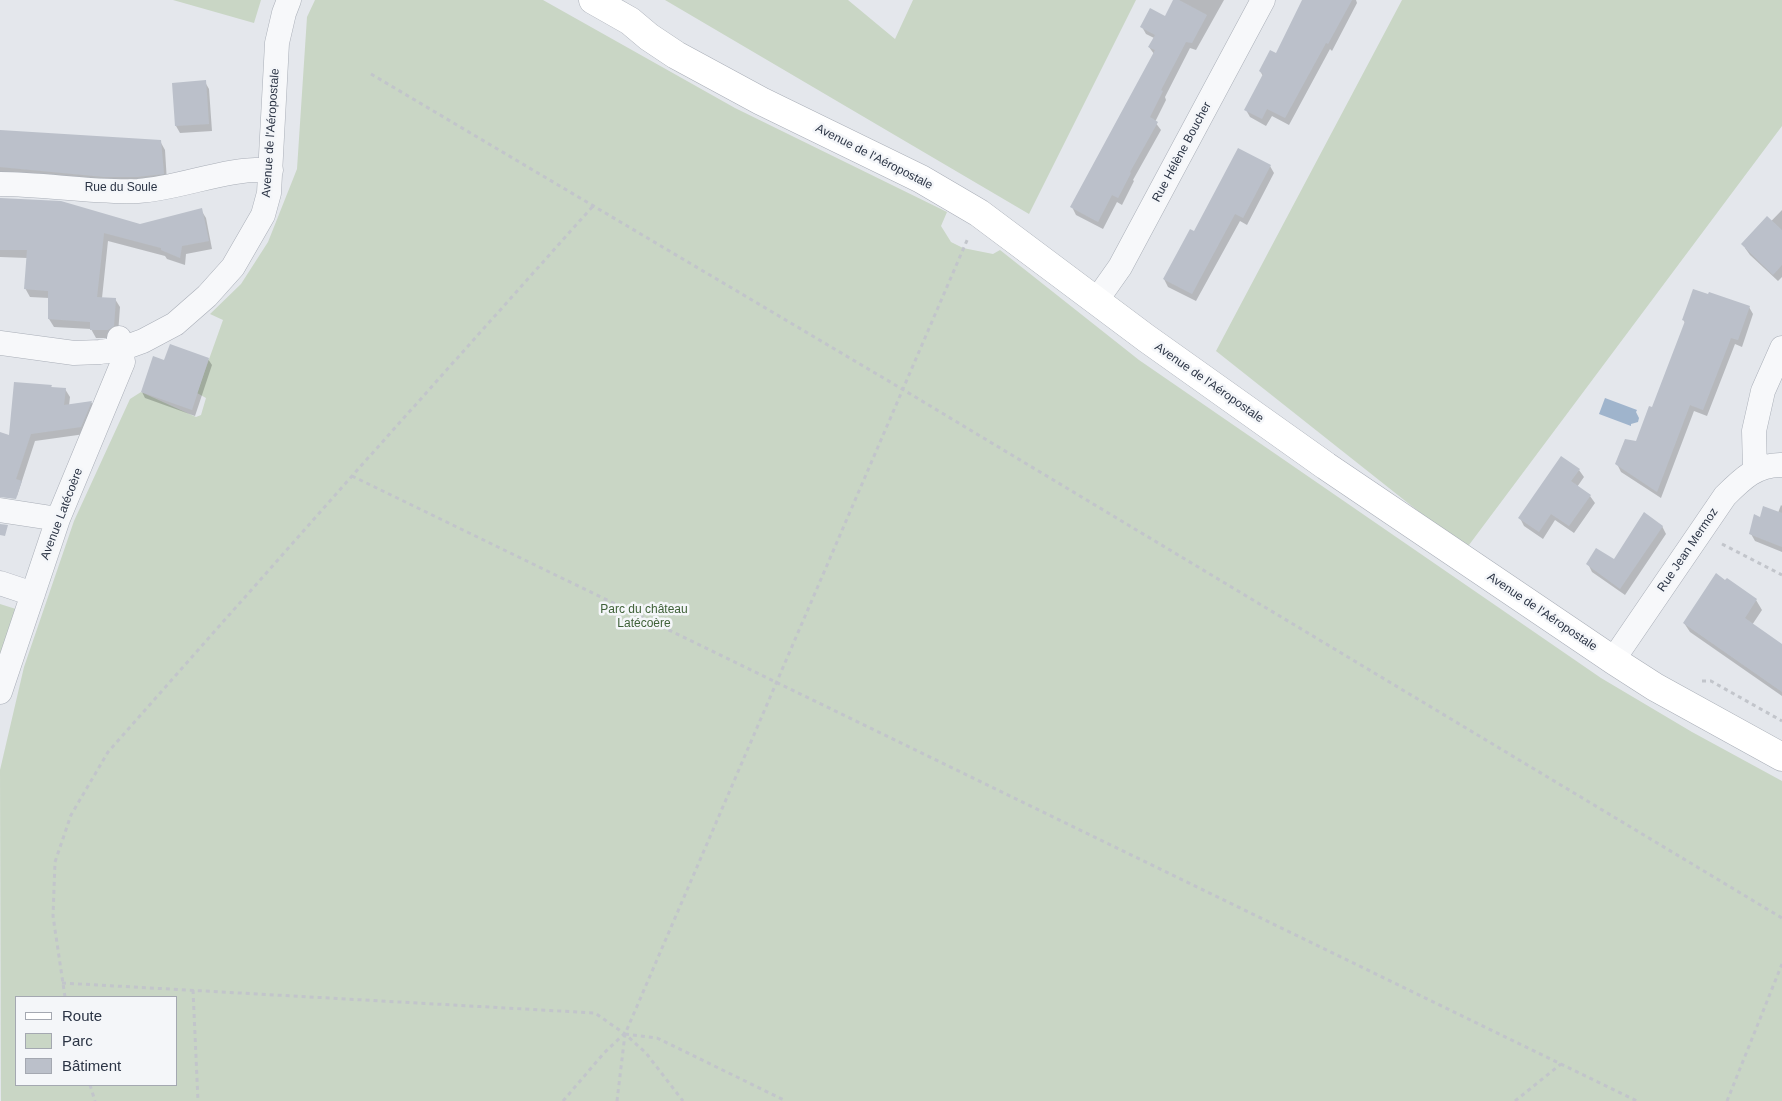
<!DOCTYPE html>
<meta charset="utf-8">
<style>
body{margin:0}
#map{position:relative;width:1782px;height:1101px;overflow:hidden;background:#e4e7ec;font-family:Arial,sans-serif}
canvas{display:block}
.legend{position:absolute;left:15px;top:996px;width:162px;height:90px;box-sizing:border-box;background:#f4f6f9;border:1px solid #a4a8b1;margin:0;padding:6px 9px;list-style:none;font-size:15px;color:#2b3445}
.legend li{display:flex;align-items:center;gap:10px;height:25px}
.legend b{width:25px;border:1px solid #a4a8b1}
</style>
<div id="map">
<canvas width="1782" height="1101"></canvas>
<ul class="legend">
<li><b style="height:6px;background:#fff"></b>Route</li>
<li><b style="height:14px;background:#c9d6c5"></b>Parc</li>
<li><b style="height:14px;background:#bbc0ca"></b>Bâtiment</li>
</ul>
</div>
<script>
const ctx = document.querySelector('canvas').getContext('2d');
ctx.lineJoin = 'round';
function fill(path, color) {
  ctx.fillStyle = color;
  ctx.fill(path, 'evenodd');
}
function strokePath(path, color, width, dash) {
  ctx.strokeStyle = color;
  ctx.lineWidth = width;
  ctx.lineCap = dash ? 'butt' : 'round';
  ctx.setLineDash(dash || []);
  ctx.stroke(path);
}
function label(font, color, halo, rows, align = 'center') {
  ctx.font = font + ' Arial,sans-serif';
  ctx.lineWidth = 5;
  ctx.setLineDash([]);
  ctx.textBaseline = 'middle';
  ctx.strokeStyle = halo;
  ctx.fillStyle = color;
  for (const [text, x, y, turn = 0] of rows) {
    ctx.save();
    ctx.translate(x, y);
    ctx.rotate((+turn || 0) * Math.PI / 180);
    ctx.textAlign = isNaN(turn) ? turn : align;
    if (halo) ctx.strokeText(text, 0, 0);
    ctx.fillText(text, 0, 0);
    ctx.restore();
  }
}
fill(new Path2D(`
 M173,0H261L254,23Z
 M315,0H543L735,108L947,212L941,226L951,242L963,248L993,254L1000,250L1139,360L1601,678L1692,732L1782,781V1101H1L0,770L24,667L74,521L130,399L141,392L196,417L201,415L206,398L197,393L223,320L210,314L241,284L268,242L297,169L307,17ZM16,997H176V1085H16Z
 M665,0H848L895,39L913,0H1136L1029,214Z
 M1402,0H1782V126L1466,549L1216,351Z
 M0,604L19,610L0,672Z`), '#c9d6c5');
fill(new Path2D(`
 M1605,398L1637,410L1636,412L1639,418L1638,422L1631,424V426L1599,414Z`), '#9fb4cc');
fill(new Path2D(`
 M1175,0H1224L1196,50L1190,48L1165,97L1166,100L1155,122L1161,130L1133,180L1134,181L1122,205L1117,202L1103,229L1076,215L1072,207L1154,54L1149,47L1154,38L1146,34L1142,27L1165,18Z
 M1305,0H1356L1357,3L1332,51L1330,49L1289,125L1272,116L1266,126L1250,117L1246,110L1263,76L1260,71L1276,55Z
 M205,82L209,89L212,131L180,133L176,126Z
 M0,132L160,141L165,150L167,182L0,175Z
 M1270,166L1274,173L1247,225L1240,221L1196,301L1168,287L1164,279L1195,233Z
 M0,199L140,225L201,210L206,218L212,249L186,254L185,265L167,259L165,256L108,241L102,298L115,299L120,307L118,334L113,338H96L91,329L54,327L49,319V298L30,297L25,288L27,258L0,257Z
 M1782,210V277L1778,281L1750,255L1745,248Z
 M1749,307L1753,314L1742,347L1735,344L1707,416L1694,411L1661,498L1621,472L1617,464L1637,443L1653,409L1685,323L1683,319Z
 M208,359L212,365L195,416L145,398L142,392L164,361Z
 M51,386L52,388L65,389L70,397L69,406L91,402L96,410L85,434L35,441L17,496L11,495L6,487Z
 M1579,470L1584,477L1577,487L1590,496L1595,503L1574,533L1555,520L1543,539L1524,526L1520,518Z
 M1781,505L1782,506V552L1755,541L1751,534L1778,513Z
 M1662,526L1666,534L1625,595L1592,572L1588,564L1614,561Z
 M1727,580L1756,600L1762,610L1752,625L1782,645V696L1690,632L1684,623Z`), '#0003');
fill(new Path2D(`
 M1173,0H1179L1207,15L1192,43L1186,42L1161,90L1163,91L1150,117L1158,122L1130,172L1131,173L1118,198L1112,195L1098,222L1070,207L1155,50L1148,47L1155,35L1140,27L1150,8L1165,16Z
 M1302,0H1352L1328,44L1326,43L1285,118L1267,109L1262,119L1244,110L1263,74L1259,71L1270,50L1276,53Z
 M206,80L209,124L175,126L172,83Z
 M0,130L161,140L164,174L137,177H104L0,167Z
 M1238,148L1271,165L1243,218L1235,214L1192,294L1163,279L1190,229L1194,231Z
 M0,198L61,201L140,224L202,208L209,241L182,246L180,258L161,250V248L104,233L97,297L116,298L114,326L108,330H90V322L48,319V291L24,289L27,250H0Z
 M1767,216L1782,230V265L1773,275L1741,244Z
 M1693,289L1708,294L1709,292L1750,306L1738,340L1731,338L1703,410L1690,405L1657,492L1615,464L1625,439L1636,441L1649,406L1652,407L1685,321L1682,320Z
 M170,344L209,358L192,410L141,392L153,356L164,360Z
 M14,382L52,385L51,387L66,388L64,405L92,401L81,427L31,434L16,479L22,481L16,499L0,497V432L9,435Z
 M1561,456L1580,469L1571,481L1591,495L1569,526L1551,514L1539,532L1518,518Z
 M1763,506L1782,513V547L1749,534L1754,514L1760,517Z
 M1644,512L1663,526L1620,589L1586,564L1596,548L1614,559Z
 M0,524L8,525L5,536L0,535Z
 M1716,573L1725,580L1727,578L1757,599L1745,618L1782,644V692L1683,623Z`), '#bbc0ca');
const street = new Path2D(`
 M0,184C46,184 92,193 138,191C183,188 226,167 271,170
 M1096,301L1120,267L1263,0
 M0,343L74,353L100,352L121,349L143,341L175,324L207,296L233,267L263,215L269,193L277,43L284,13L289,0
 M1755,470L1754,431L1763,391L1782,348
 M0,510L58,519
 M0,583L33,594
 M1613,660L1725,496C1742,479 1757,464 1782,465
 M0,692L58,519L123,362L119,338`);
const secondary = new Path2D(`
 M593,0L630,21L649,37L676,55L761,101L921,179L979,213L1146,338L1326,466L1613,660L1655,687L1782,757`);
strokePath(street, '#a9aeb7', 25);
strokePath(secondary, '#a9aeb7', 29);
strokePath(new Path2D(`
 M371,74L902,389L1782,918
 M352,476L1637,1101
 M1722,544L1782,575
 M1702,681H1711L1782,721
 M62,983L595,1013L625,1034L646,1053L683,1101
 M193,990L198,1101
 M65,997L53,916L55,862L71,815L108,752L352,476L593,206
 M625,1034L657,1038L786,1101
 M90,1085L95,1101
 M563,1101L604,1053L624,1034
 M617,1101L625,1034L968,238
 M1515,1101L1561,1064
 M1727,1101L1782,964`), '#c2c5cb', 3, [4, 4]);
strokePath(street, '#f7f8fa', 24);
strokePath(secondary, '#fff', 28);
label('12px', '#2b3445', '#f4f6f9', [
 ["Avenue de l'Aéropostale",271,133,-86],
 ["Rue Hélène Boucher",1182,152,-62],
 ["Avenue de l'Aéropostale",874,157,27],
 ["Rue du Soule",121,188],
 ["Avenue de l'Aéropostale",1209,383,35],
 ["Avenue Latécoère",62,514,-69],
 ["Rue Jean Mermoz",1688,550,-56],
 ["Avenue de l'Aéropostale",1542,612,34]
]);
label('12px', '#3f6138', '#f4f6f9', [
 ["Parc du château",644,610],
 ["Latécoère",644,624]
]);
</script>
